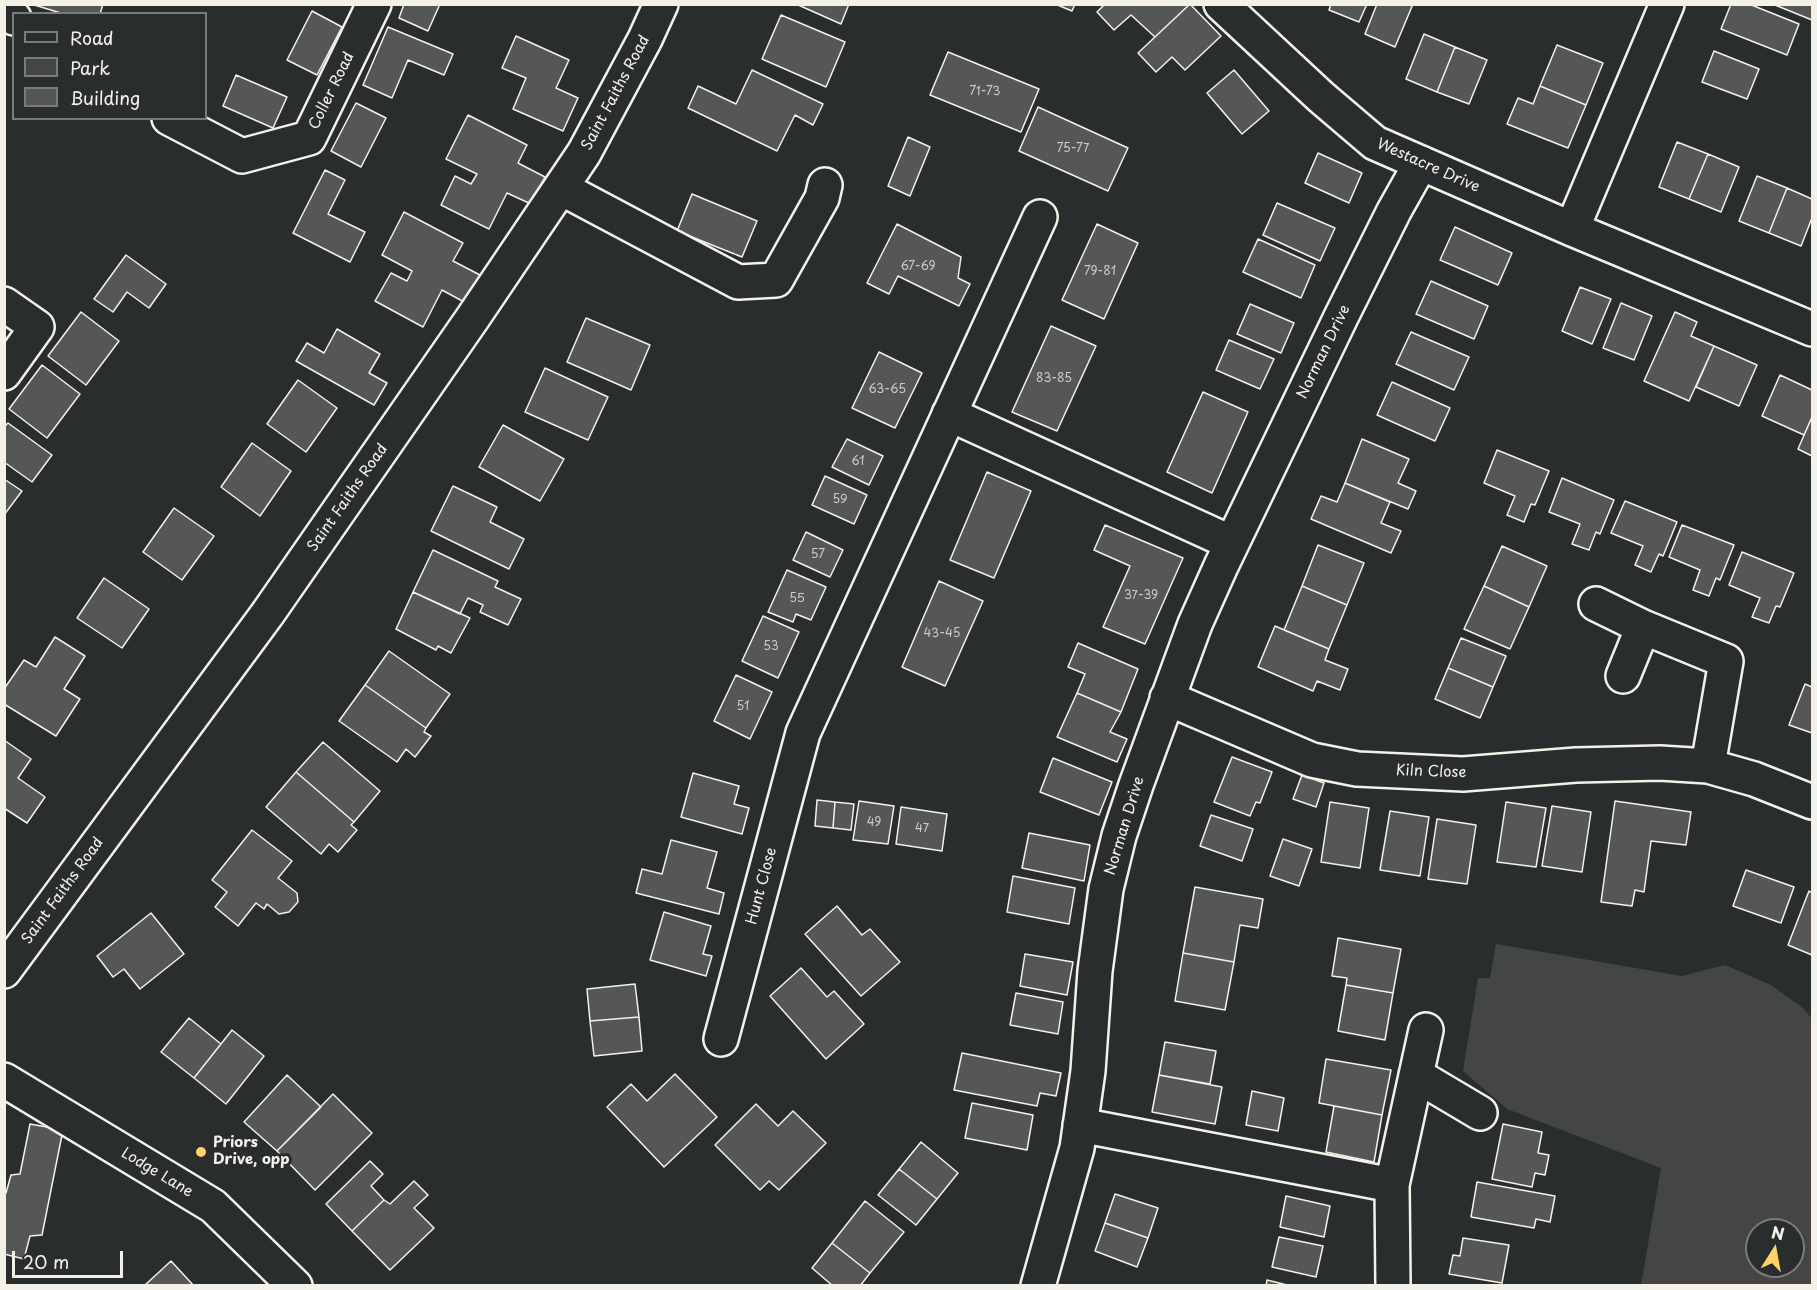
<!DOCTYPE html>
<style>
body{margin:0}
#map{position:relative;width:1817px;height:1290px;overflow:hidden;background:#2a2d2e;font-family:"Playpen Sans",sans-serif}
canvas{display:block}
.frame{position:absolute;inset:0;border:6px solid #f4f1e8;pointer-events:none}
.legend{position:absolute;left:12px;top:12px;width:195px;height:108px;box-sizing:border-box;background:#2a2d2e;border:2px solid #7b7b78;margin:0;padding:8px 10px;list-style:none;font-size:18px;color:#f4f1e8}
.legend li{display:flex;align-items:center;gap:12px;height:30px}
.legend b{width:30px;border:2px solid #7b7b78}
.north{position:absolute;left:1745px;top:1218px;width:60px;height:60px;box-sizing:border-box;background:#2a2d2e;border:2px solid #7b7b78;border-radius:50%;rotate:11deg;font-size:16px;font-weight:700;line-height:24px;text-align:center;color:#f4f1e8}
.north::after{content:'';display:block;margin:auto;width:21px;height:27px;background:#ffd166;clip-path:polygon(50% 0,100% 100%,50% 72%,0 100%)}
.scale{position:absolute;left:12px;top:1251px;width:111px;height:27px;box-sizing:border-box;border:3px solid #f4f1e8;border-top:0;padding-left:8px;font-size:18px;line-height:21px;white-space:nowrap;color:#f4f1e8;-webkit-text-stroke:4px #2a2d2e;paint-order:stroke}
</style>
<div id="map">
<canvas width="1817" height="1290"></canvas>
<div class="frame"></div>
<ul class="legend">
<li><b style="height:8px;background:#2a2d2e"></b>Road</li>
<li><b style="height:16px;background:#444645"></b>Park</li>
<li><b style="height:16px;background:#555756"></b>Building</li>
</ul>
<div class="north">N</div>
<div class="scale">20 m</div>
</div>
<script>
const ctx = document.querySelector('canvas').getContext('2d');
ctx.lineJoin = 'round';
function fill(path, color) {
  ctx.fillStyle = color;
  ctx.fill(path, 'evenodd');
}
function strokePath(path, color, width, dash) {
  ctx.strokeStyle = color;
  ctx.lineWidth = width;
  ctx.lineCap = dash ? 'butt' : 'round';
  ctx.setLineDash(dash || []);
  ctx.stroke(path);
}
function label(font, color, halo, rows, align = 'center') {
  ctx.font = font + ' "Playpen Sans",sans-serif';
  ctx.lineWidth = 6;
  ctx.setLineDash([]);
  ctx.textBaseline = 'middle';
  ctx.strokeStyle = halo;
  ctx.fillStyle = color;
  for (const [text, x, y, turn = 0] of rows) {
    ctx.save();
    ctx.translate(x, y);
    ctx.rotate((+turn || 0) * Math.PI / 180);
    ctx.textAlign = isNaN(turn) ? turn : align;
    if (halo) ctx.strokeText(text, 0, 0);
    ctx.fillText(text, 0, 0);
    ctx.restore();
  }
}
fill(new Path2D(`
 M1496,944L1682,976L1725,965L1771,985L1803,1008L1812,1019V1285H1641L1661,1168L1507,1109L1463,1071L1478,978H1490ZM1757,1230H1793V1266H1757Z`), '#444645');
const building = new Path2D(`
 M31,4H103L100,14H64Z
 M404,4H440L428,31L399,18Z
 M796,4H849L841,24Z
 M1055,4H1075L1072,11Z
 M1105,4H1190L1155,37L1131,15L1114,30L1097,12Z
 M1190,4L1221,36L1185,70L1172,57L1156,72L1138,53Z
 M1331,4H1367L1359,22L1329,10Z
 M1377,4H1413L1395,47L1365,34Z
 M1731,4H1749L1799,24L1787,55L1721,29Z
 M1776,4H1812V20L1775,5Z
 M312,11L342,27L317,75L287,60Z
 M781,15L845,42L826,87L762,59Z
 M388,27L453,54L444,75L408,60L392,98L363,85Z
 M1424,34L1455,47L1437,92L1406,79Z
 M516,36L569,60L556,88L578,98L563,131L513,109L526,78L502,68Z
 M1557,45L1603,63L1586,105L1540,86Z
 M1455,47L1487,60L1469,104L1437,92Z
 M1714,51L1759,69L1747,99L1702,82Z
 M948,52L1039,89L1021,132L930,95Z
 M752,70L823,104L813,125L795,115L777,151L688,108L698,86L736,104Z
 M1234,70L1269,111L1242,134L1207,93Z
 M236,75L287,97L273,128L223,106Z
 M1540,86L1586,105L1568,148L1507,124L1518,98L1533,104Z
 M356,103L386,118L361,167L331,151Z
 M1038,107L1128,148L1108,191L1019,151Z
 M468,115L527,145L518,163L545,177L531,204L507,193L489,229L441,205L455,176L471,184L477,174L446,159Z
 M908,137L930,147L910,196L888,186Z
 M1677,142L1708,154L1689,199L1659,187Z
 M1318,153L1362,173L1349,203L1305,183Z
 M1708,154L1739,167L1721,212L1689,199Z
 M325,170L345,180L328,214L365,232L350,262L293,233Z
 M1757,176L1787,188L1769,233L1739,221Z
 M1787,188L1812,199V218L1801,246L1769,233Z
 M692,194L757,221L742,257L677,231Z
 M1277,203L1335,228L1320,261L1263,235Z
 M404,212L463,243L453,261L480,275L466,303L442,290L423,327L375,301L391,273L407,281L412,271L382,255Z
 M897,224L961,257L958,278L970,284L959,306L898,276L889,294L867,283Z
 M1097,224L1138,243L1104,319L1062,300Z
 M1455,227L1512,253L1498,285L1440,260Z
 M1258,239L1315,265L1301,298L1243,272Z
 M126,255L166,284L149,308L127,292L113,312L94,299Z
 M1431,281L1488,306L1474,339L1416,314Z
 M1580,287L1611,299L1592,344L1562,331Z
 M1621,303L1652,316L1634,360L1603,348Z
 M1250,304L1294,323L1281,353L1237,334Z
 M81,312L119,341L86,385L48,356Z
 M1675,312L1697,322L1691,336L1714,346L1689,401L1644,381Z
 M586,318L650,345L631,390L567,362Z
 M1051,326L1096,346L1057,431L1012,412Z
 M337,329L380,354L369,373L387,383L374,405L296,361L307,343L324,353Z
 M1411,332L1469,357L1454,390L1396,364Z
 M1229,340L1274,359L1260,389L1216,370Z
 M1714,346L1757,365L1739,406L1696,387Z
 M879,352L922,373L895,428L852,408Z
 M42,365L80,394L47,438L9,409Z
 M545,368L608,397L588,440L525,412Z
 M1780,375L1812,390V417L1804,435L1762,416Z
 M298,380L337,408L306,452L267,424Z
 M1392,382L1450,408L1435,441L1377,415Z
 M1203,392L1248,412L1212,493L1167,472Z
 M1812,417V456L1798,449Z
 M8,423L52,455L32,482L4,462V427Z
 M503,425L564,459L540,501L479,467Z
 M847,439L883,456L869,485L832,467Z
 M1362,439L1409,459L1398,483L1416,491L1408,509L1345,483Z
 M252,443L291,471L260,516L221,487Z
 M1497,450L1549,471L1535,505L1531,504L1524,522L1507,515L1515,496L1484,483Z
 M987,472L1031,491L994,578L950,560Z
 M825,476L867,495L854,524L812,505Z
 M1562,478L1614,500L1600,534L1596,532L1589,550L1572,544L1580,524L1549,512Z
 M4,479L22,491L4,515Z
 M1345,483L1390,502L1381,523L1401,531L1391,553L1311,519L1321,496L1337,502Z
 M453,486L497,507L490,522L524,539L509,569L431,531Z
 M1625,501L1677,522L1663,556L1659,554L1651,572L1635,565L1643,546L1611,533Z
 M174,508L214,536L182,580L143,552Z
 M1105,525L1183,558L1145,644L1103,627L1130,566L1094,550Z
 M1682,525L1734,545L1720,580L1716,578L1709,596L1693,590L1700,570L1669,557Z
 M806,532L843,550L830,577L793,560Z
 M1318,545L1364,563L1347,605L1302,586Z
 M1502,546L1547,566L1529,607L1484,586Z
 M433,550L498,581L495,587L521,599L508,625L480,612L483,605L468,598L460,614L413,592Z
 M1742,552L1794,573L1780,607L1776,606L1769,623L1752,617L1760,598L1729,585Z
 M787,570L826,587L811,620L796,614L793,622L768,612Z
 M104,578L149,609L122,648L77,618Z
 M939,581L983,601L945,686L902,667Z
 M1302,586L1347,605L1329,649L1284,630Z
 M1484,586L1529,607L1510,649L1464,629Z
 M413,592L470,618L451,653L438,646L436,650L396,629Z
 M763,616L799,632L778,678L742,661Z
 M1275,626L1329,649L1325,660L1348,669L1340,690L1317,681L1313,691L1258,667Z
 M55,637L85,656L64,689L80,699L56,736L4,704V689L24,660L36,667Z
 M1461,638L1506,656L1493,687L1448,668Z
 M1078,643L1138,669L1121,712L1077,693L1085,674L1068,667Z
 M389,651L450,694L426,728L365,685Z
 M1448,668L1493,687L1480,718L1435,699Z
 M736,675L772,692L750,739L714,721Z
 M1805,684L1812,687V733L1789,725Z
 M365,685L426,728L424,732L431,736L415,757L406,749L397,762L339,721Z
 M1077,693L1121,712L1110,732L1127,739L1117,762L1057,737Z
 M4,740L31,759L18,778L45,797L27,823L4,808Z
 M323,742L380,791L354,822L296,772Z
 M1232,757L1272,772L1260,803L1256,802L1250,816L1214,802Z
 M1053,758L1112,782L1099,815L1040,792Z
 M296,772L354,822L351,825L357,830L338,852L329,844L321,854L266,807Z
 M693,773L739,786L734,804L749,808L742,834L681,817Z
 M1302,775L1324,783L1316,807L1293,799Z
 M817,800L835,802L833,828L815,826Z
 M859,801L894,806L888,844L853,840Z
 M1615,801L1691,812L1686,845L1651,841L1644,892L1635,890L1632,906L1601,902Z
 M835,802L854,804L851,830L833,828Z
 M1330,802L1369,808L1360,868L1321,862Z
 M1506,802L1546,808L1536,867L1497,862Z
 M1552,806L1591,812L1582,872L1542,866Z
 M901,807L947,814L942,851L896,844Z
 M1390,811L1429,817L1420,876L1380,870Z
 M1211,815L1253,829L1242,861L1200,846Z
 M1437,819L1476,825L1467,884L1428,879Z
 M252,830L292,861L278,878L297,893L298,902L289,912L279,914L267,904L264,909L256,903L238,926L215,907L227,892L212,880Z
 M1029,833L1090,845L1084,881L1022,868Z
 M1283,839L1312,849L1299,886L1270,876Z
 M671,840L717,852L707,888L724,893L719,914L636,893L642,869L662,874Z
 M1746,870L1794,887L1781,923L1733,906Z
 M1013,876L1075,888L1069,924L1007,912Z
 M1195,887L1263,899L1258,928L1240,925L1234,962L1183,953Z
 M1809,891L1812,893V955L1788,945Z
 M837,906L862,935L870,929L900,962L861,996L805,934Z
 M664,912L711,926L703,954L712,956L706,976L650,960Z
 M151,913L184,954L140,989L124,969L113,977L97,956Z
 M1338,938L1401,949L1393,993L1346,985L1347,978L1332,976Z
 M1183,953L1234,962L1225,1010L1175,1001Z
 M1025,954L1073,962L1067,995L1020,986Z
 M801,968L827,997L834,991L864,1024L826,1059L770,996Z
 M635,984L639,1017L590,1021L587,989Z
 M1346,985L1393,993L1385,1040L1338,1031Z
 M1016,993L1063,1002L1058,1034L1010,1025Z
 M639,1017L642,1051L594,1056L590,1021Z
 M189,1018L221,1044L194,1078L161,1052Z
 M232,1030L264,1056L226,1104L194,1078Z
 M1165,1042L1216,1051L1210,1084L1159,1075Z
 M962,1053L1061,1073L1056,1096L1040,1093L1037,1106L954,1090Z
 M1326,1059L1391,1070L1382,1115L1319,1103Z
 M675,1074L717,1117L664,1167L607,1107L631,1084L647,1101Z
 M287,1075L321,1107L277,1151L244,1122Z
 M1159,1075L1222,1087L1215,1124L1152,1112Z
 M1252,1091L1284,1098L1278,1131L1246,1125Z
 M333,1094L372,1133L315,1190L277,1151Z
 M972,1103L1033,1115L1027,1150L965,1138Z
 M756,1104L778,1126L793,1111L826,1143L779,1190L769,1181L760,1190L715,1145Z
 M1334,1106L1382,1115L1374,1162L1326,1152Z
 M30,1124L63,1130L42,1235L30,1236L24,1259L4,1254V1192L6,1193L11,1175L20,1174Z
 M1503,1124L1542,1132L1538,1153L1549,1155L1545,1175L1535,1173L1532,1187L1492,1179Z
 M921,1142L958,1173L937,1199L899,1169Z
 M370,1161L383,1174L371,1186L384,1200L352,1231L326,1204Z
 M899,1169L937,1199L916,1225L878,1195Z
 M414,1181L428,1195L414,1208L434,1228L390,1270L352,1231L384,1200L390,1204Z
 M1477,1182L1555,1196L1550,1222L1536,1219L1534,1228L1471,1217Z
 M1115,1194L1158,1208L1148,1238L1105,1223Z
 M1286,1196L1330,1206L1324,1237L1280,1227Z
 M865,1201L904,1232L870,1273L832,1243Z
 M1105,1223L1148,1238L1137,1267L1095,1251Z
 M1279,1237L1323,1246L1316,1277L1272,1267Z
 M1463,1238L1509,1245L1502,1283L1449,1274L1453,1255L1460,1256Z
 M832,1243L870,1273L860,1286H833L812,1268Z
 M171,1261L194,1286H144Z
 M1267,1280L1291,1286H1266Z`);
fill(building, '#555756');
strokePath(building, '#f4f1e8', 1.5);
const minor = new Path2D(`
 M1221,4L1321,97L1375,143L1572,229L1812,329
 M4,13L14,18
 M169,118L242,156L309,138L374,4
 M561,188L738,282L776,280L822,198L825,185
 M1572,229L1667,4
 M4,304L37,327L4,373
 M949,414L1232,543
 M1596,604L1643,627L1726,661L1708,766
 M1623,676L1643,627
 M1167,698L1312,760L1357,769L1463,774L1576,765L1660,763L1708,766L1754,779L1812,802
 M4,971L268,613L474,316L584,153L645,39L661,4
 M721,1039L803,733L1040,217
 M1416,1075L1480,1113
 M4,1080L213,1206L295,1286
 M1080,1125L1392,1185L1426,1030
 M1392,1185L1393,1286
 M1038,1286L1077,1148L1088,1071L1095,971L1106,889L1119,836L1136,785L1195,624L1221,566L1341,317L1394,211L1421,163`);
strokePath(minor, '#f4f1e8', 38);
strokePath(minor, '#2a2d2e', 33);
for (const [x, y, r, color] of [
 [201,1152,6,"#ffd166"]
]) {
  const dot = new Path2D();
  dot.arc(x, y, r, 0, 2 * Math.PI);
  ctx.fillStyle = color;
  ctx.fill(dot);
  strokePath(dot, '#2a2d2e', 2);
}
label('12px', '#cccac4', null, [
 ["71-73",985,92],
 ["75-77",1073,149],
 ["67-69",918,267],
 ["79-81",1100,272],
 ["83-85",1054,379],
 ["63-65",887,390],
 ["61",858,462],
 ["59",840,500],
 ["57",818,555],
 ["37-39",1141,596],
 ["55",797,599],
 ["43-45",942,634],
 ["53",771,647],
 ["51",743,707],
 ["49",874,823],
 ["47",922,829]
]);
label('15px', '#f4f1e8', '#2a2d2e', [
 ["Coller Road",332,91,-64],
 ["Saint Faiths Road",616,93,-62],
 ["Westacre Drive",1428,166,24],
 ["Norman Drive",1324,352,-64],
 ["Saint Faiths Road",348,498,-55],
 ["Kiln Close",1431,772,2],
 ["Norman Drive",1125,826,-73],
 ["Hunt Close",762,886,-75],
 ["Saint Faiths Road",63,891,-54],
 ["Lodge Lane",157,1173,31]
]);
label('bold 15px', '#f4f1e8', '#2a2d2e', [
 ["Priors",213,1143],
 ["Drive, opp",213,1160]
], 'left');
</script>
